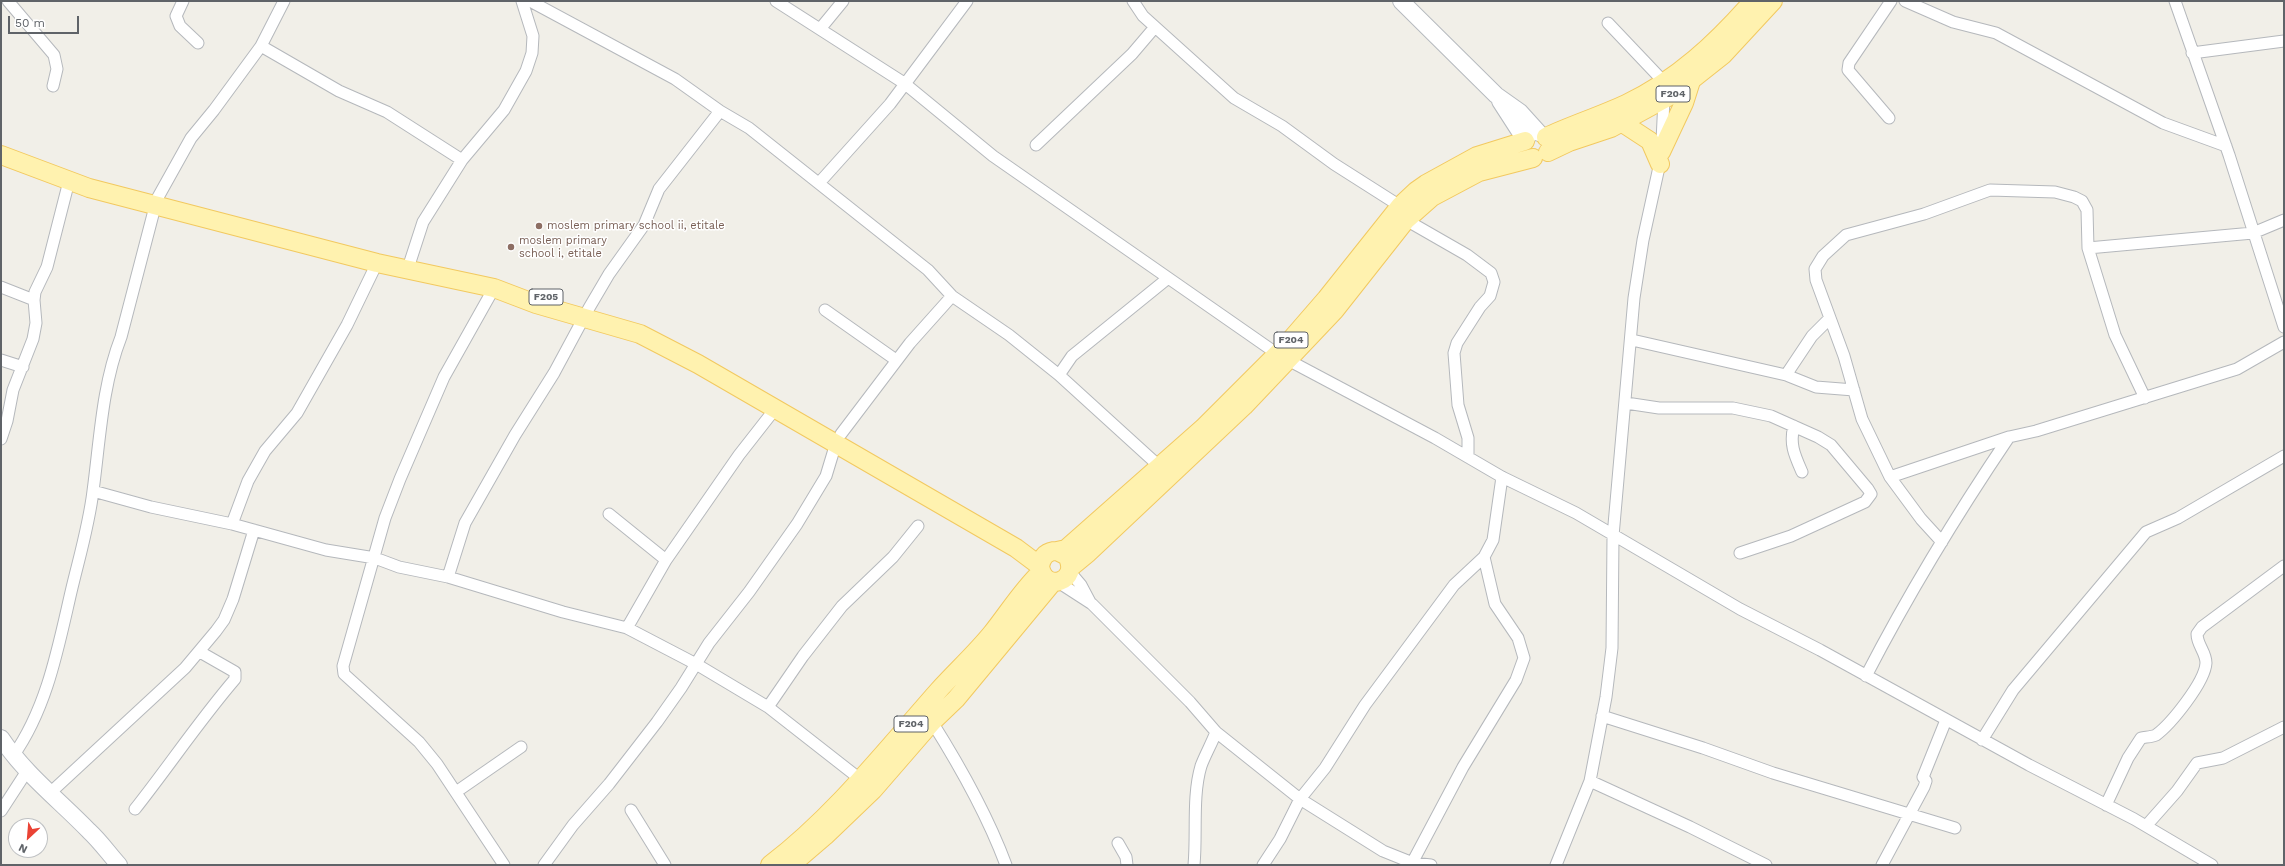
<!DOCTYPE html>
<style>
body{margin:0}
#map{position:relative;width:2285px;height:866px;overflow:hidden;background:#f1efe8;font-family:"Work Sans",sans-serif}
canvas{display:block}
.frame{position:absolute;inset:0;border:2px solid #5f6368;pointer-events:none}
.north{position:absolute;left:8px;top:818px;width:40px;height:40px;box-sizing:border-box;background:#fff;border:1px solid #bfc1c3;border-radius:50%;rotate:206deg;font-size:11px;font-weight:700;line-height:16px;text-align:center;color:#5f6368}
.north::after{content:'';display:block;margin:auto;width:14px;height:18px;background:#ea4335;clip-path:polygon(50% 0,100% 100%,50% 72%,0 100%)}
.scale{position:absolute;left:8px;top:16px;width:71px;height:18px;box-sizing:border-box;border:2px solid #5f6368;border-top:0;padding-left:5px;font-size:12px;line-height:14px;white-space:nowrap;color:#5f6368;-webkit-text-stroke:3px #fff;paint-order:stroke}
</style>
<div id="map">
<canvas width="2285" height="866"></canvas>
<div class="frame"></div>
<div class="north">N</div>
<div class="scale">50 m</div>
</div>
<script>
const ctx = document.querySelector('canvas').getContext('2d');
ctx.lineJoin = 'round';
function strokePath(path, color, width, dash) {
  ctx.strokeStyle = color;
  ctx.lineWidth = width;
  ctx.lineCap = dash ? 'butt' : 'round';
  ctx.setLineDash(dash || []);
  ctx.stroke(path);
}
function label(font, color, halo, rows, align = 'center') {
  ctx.font = font + ' "Work Sans",sans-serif';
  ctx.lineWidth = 3;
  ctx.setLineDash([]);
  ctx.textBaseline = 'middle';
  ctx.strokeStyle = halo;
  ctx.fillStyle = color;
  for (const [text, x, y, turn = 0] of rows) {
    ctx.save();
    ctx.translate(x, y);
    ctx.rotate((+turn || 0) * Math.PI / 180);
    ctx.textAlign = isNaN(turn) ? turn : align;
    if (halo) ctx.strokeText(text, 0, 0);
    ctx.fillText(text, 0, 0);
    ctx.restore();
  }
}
const street = new Path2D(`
 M8,1L54,55L57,69L53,86
 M183,1L176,16L180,26L198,43
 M530,1L675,79L720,111L749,128L928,270L952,296L1009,335L1059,375L1159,466
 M776,1L904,83L993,156L1276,353
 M1133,1L1143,16L1234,98L1282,126L1334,164L1400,206
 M1905,1L1953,22L1996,33L2163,123L2226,146
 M2175,1L2229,155L2284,327
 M1608,23L1664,82
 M820,29L843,1
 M261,46L339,91L387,112L462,160
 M2192,53L2284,41
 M1889,118L1848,70L1849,63L1891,1
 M1662,141L1664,99
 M1036,145L1132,54L1155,27
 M819,183L890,104L967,1
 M1406,220L1467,255L1491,273L1494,282L1490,296L1480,307L1457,343L1454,353L1458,405L1468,438V457
 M2088,248L2253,233L2284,220
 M410,262L423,222L462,160L504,110L526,71L532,53L533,36L522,1
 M1,287L34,300
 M494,288L444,377L400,479L385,518L343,666L344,674L419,742L437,764L504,865
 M825,310L896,360
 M1632,340L1786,375L1816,387L1854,390
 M1,360L23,367
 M1288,360L1435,438L1502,477L1576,513L1740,609L1820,650L2029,765L2134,819L2212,865
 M1059,375L1072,356L1167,279
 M1786,375L1812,336L1830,318
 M1626,403L1659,408H1733L1771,416L1818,437L1831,445L1868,489L1871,494L1865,502L1791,536L1740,553
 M1794,426C1789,444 1795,456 1802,472
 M841,434L910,343L952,296
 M1,439L7,421L13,390L33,339L36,323L34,300L35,292L47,267L69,181
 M1890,477L2009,437L2036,431L2237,369L2284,342
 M93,491L151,507L232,524L326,550L375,558L399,567L448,577L563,612L627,628L696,664L768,707L860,779
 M609,514L666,560
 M232,524L248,481L265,451L297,413L347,325L377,263
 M1942,542L1921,519L1890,477L1862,419L1844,356L1816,280L1815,269L1823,256L1846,235L1924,214L1990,190L2055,192L2074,197L2082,201L2087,210L2088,248L2115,335L2145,398
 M1070,572L1081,585L1090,602
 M448,577L465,523L515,435L554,373L589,308L609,274L644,225L659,189L720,111
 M1058,582L1092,604L1190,702L1216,732L1300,799L1383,851L1413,863L1431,865
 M627,628L666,560L739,455L775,409
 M1866,676C1909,593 1957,514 2009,437
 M768,707L803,656L842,606L893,557L918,526
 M1602,716L1703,748L1773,773L1955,828
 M932,722C961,768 987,814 1006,865
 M1982,740L2013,690L2146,532L2178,518L2284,456
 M13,756C47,708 58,648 71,592C79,558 89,525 93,491C100,439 102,386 121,337L157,199L191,138L214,110L261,46L284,1
 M1590,781L1690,827L1766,865
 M456,792L521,747
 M50,793L185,668L216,631L224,620L233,599L254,530
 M2106,805L2128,758L2141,738C2145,737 2152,737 2156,735C2171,724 2205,682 2206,663C2206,652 2197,645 2197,634L2202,627L2284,566
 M135,809C169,766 199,721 235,679V672L200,652
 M631,810L665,865
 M1,811L27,771
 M2146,826L2177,791L2197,763L2223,758L2284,727
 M1118,843L1126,857L1127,865
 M544,865L573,825L609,784L657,722L681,688L709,643L749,592L797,524L826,476L836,443
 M1194,865C1197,834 1192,796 1201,766C1205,755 1212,743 1216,732
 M1263,865L1280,839L1300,799L1325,768L1365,705L1454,585L1484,557
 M1411,865L1463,767L1516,680L1524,658L1518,638L1495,604L1484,557L1493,540L1502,477
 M1556,865L1590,781L1606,697L1612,648L1613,536L1634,298L1643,240L1661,158
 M1882,865L1924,787L1926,781L1923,777L1946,720`);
const secondary = new Path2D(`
 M1401,1L1496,95L1520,112L1539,133
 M1500,101L1520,132L1527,138
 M1,738C25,774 59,800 89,831C100,841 109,854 119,865`);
const primary = new Path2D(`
 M1621,122L1650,141L1660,164
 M1546,137C1572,125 1600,116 1626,104C1677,80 1716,43 1753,1
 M1548,152L1569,142L1611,128L1675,93L1723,55L1773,1
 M1661,152L1684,103L1691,81
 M1,155L89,188L377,263L494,288L536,304L640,334L698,364L1016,548L1040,566C1044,594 1081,581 1067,556L1057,551C1047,551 1042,556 1040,566
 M1057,551L1066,549L1203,428L1287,344L1326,299L1400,206L1416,191L1426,184L1477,156L1525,141
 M1071,567L1088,553L1244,406L1335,310L1406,220L1432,197L1479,172L1533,158
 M770,865C834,816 885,751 938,691C956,671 975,654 992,633C1008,613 1022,590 1041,572
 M791,865L825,836L873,790L932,722L956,699L1053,582`);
strokePath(street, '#b5b8bc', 13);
strokePath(secondary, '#b6babf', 18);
strokePath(primary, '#f2c960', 20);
strokePath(street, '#fff', 11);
strokePath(secondary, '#fff', 16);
strokePath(primary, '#fff2af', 18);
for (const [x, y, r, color] of [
 [539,226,4,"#8d6e63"],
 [511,247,4,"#8d6e63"]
]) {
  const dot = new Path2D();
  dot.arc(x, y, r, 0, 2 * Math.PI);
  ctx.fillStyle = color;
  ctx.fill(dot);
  strokePath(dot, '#fff', 1.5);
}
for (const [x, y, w] of [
 [1673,94,34],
 [546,297,34],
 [1291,340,34],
 [911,724,34]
]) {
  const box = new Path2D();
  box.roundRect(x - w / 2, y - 8, w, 16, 3);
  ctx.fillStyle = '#fff';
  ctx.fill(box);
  strokePath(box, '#5f6368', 1);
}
label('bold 10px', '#5f6368', null, [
 ["F204",1673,94],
 ["F205",546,297],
 ["F204",1291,340],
 ["F204",911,724]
]);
label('11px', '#785e54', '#fff', [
 ["moslem primary school ii, etitale",547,226],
 ["moslem primary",519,241],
 ["school i, etitale",519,254]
], 'left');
</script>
